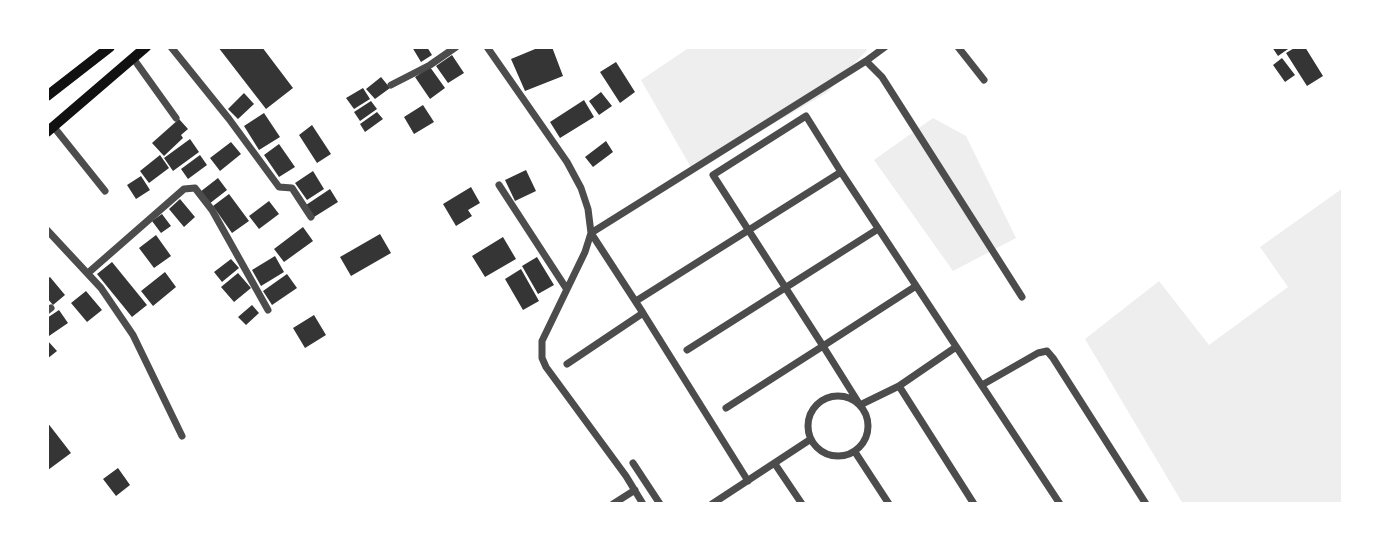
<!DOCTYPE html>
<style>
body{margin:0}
#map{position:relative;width:1390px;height:551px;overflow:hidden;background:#fff;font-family:"Varela Round",sans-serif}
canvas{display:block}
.frame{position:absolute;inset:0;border:49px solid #fff;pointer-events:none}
</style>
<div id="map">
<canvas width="1390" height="551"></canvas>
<div class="frame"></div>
</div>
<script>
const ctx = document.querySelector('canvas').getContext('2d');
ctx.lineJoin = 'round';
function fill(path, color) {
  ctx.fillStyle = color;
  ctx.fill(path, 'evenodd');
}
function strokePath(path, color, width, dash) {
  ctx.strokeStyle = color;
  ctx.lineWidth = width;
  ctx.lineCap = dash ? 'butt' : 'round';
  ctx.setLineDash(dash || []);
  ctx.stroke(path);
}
fill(new Path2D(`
 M690,47H865L867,50L828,92L693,171L641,80Z
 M933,118L966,136L1016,238L953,271L874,160Z
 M1343,188V504H1183L1085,339L1159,281L1209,345L1288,287L1260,247Z`), '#eee');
fill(new Path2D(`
 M218,47H262L293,88L266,109Z
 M412,47H427L432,55L421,62Z
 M540,47H552L563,76L525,91L511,59Z
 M1272,47H1291L1278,56Z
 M1296,47H1305L1323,76L1307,86L1286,53Z
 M452,55L464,73L448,83L436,66Z
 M1282,58L1295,75L1285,82L1273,65Z
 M616,62L635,92L620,103L600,72Z
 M430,67L445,88L430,99L415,77Z
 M381,77L390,88L375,99L366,89Z
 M363,88L370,99L354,109L346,98Z
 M601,92L612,106L599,115L589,101Z
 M244,93L254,104L238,119L228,109Z
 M584,100L594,117L560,138L550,122Z
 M371,101L377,109L360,121L354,112Z
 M423,105L434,122L414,134L404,117Z
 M377,112L383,119L365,132L360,124Z
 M264,113L280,137L259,150L244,126Z
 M179,119L188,129L181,135L183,138L164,156L152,143Z
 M312,125L331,154L317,163L299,135Z
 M190,139L199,152L173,171L164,158Z
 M606,141L613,152L593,167L585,157Z
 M231,142L241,154L220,171L210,158Z
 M279,144L295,167L279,177L264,155Z
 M160,155L169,168L149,183L140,171Z
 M200,155L207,165L188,179L181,169Z
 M526,170L536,191L515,201L505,180Z
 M313,171L324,189L307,200L295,183Z
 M141,176L150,190L136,199L127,185Z
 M218,178L227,190L209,204L200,192Z
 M471,187L480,203L468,210L472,216L456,226L443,204Z
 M330,189L338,202L314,217L306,205Z
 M229,194L249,221L232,233L213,206Z
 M180,199L195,217L184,227L169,209Z
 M269,201L279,214L259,229L249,216Z
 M162,214L171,226L161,233L152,221Z
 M303,227L313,241L284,262L274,249Z
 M380,234L391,253L351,276L340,257Z
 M156,235L171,256L154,268L139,248Z
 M503,237L516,259L485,277L472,256Z
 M275,256L284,272L261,286L252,270Z
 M537,257L554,285L538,294L522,266Z
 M231,259L239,268L222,282L214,272Z
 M112,262L147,305L132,317L97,274Z
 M521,269L539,301L523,310L505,279Z
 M165,272L176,287L153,306L141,291Z
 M238,273L251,288L234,302L221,287Z
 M287,274L297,288L272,305L263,291Z
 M50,277L65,295L53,305L47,298V279Z
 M86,291L102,310L87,322L71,303Z
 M252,305L259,313L246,325L238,317Z
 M59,310L68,323L49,336L47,318Z
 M314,315L326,335L305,348L293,328Z
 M47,340L57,351L47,359Z
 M47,422L71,453L48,470L47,469Z
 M118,468L130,485L116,496L103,479Z`), '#353535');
strokePath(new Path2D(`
 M171,47L229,119L279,187L292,188L311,217
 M487,47L567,162L581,188L588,209L591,233L643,313L567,364
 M958,47L984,80
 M133,58L176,118
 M866,61L885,47
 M391,85L430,65L456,47
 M53,126L105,191
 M841,172L806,116L713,175L823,346L916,286
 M499,185L566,288
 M47,230L101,288L133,335L182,436
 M88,273L184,189L195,188L212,210L268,310
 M636,301L841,172L1060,504
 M47,311L51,308
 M643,313L748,481
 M687,350L878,229
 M982,385L1038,353L1047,351L1053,358L1146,504
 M899,386L974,504
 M808 426a30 30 0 1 1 60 0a30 30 0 1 1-60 0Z
 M726,408L823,346L860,405L899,386L956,347
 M855,452L889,504
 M633,463L660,504
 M775,464L802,504
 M613,504L635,490
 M643,504L626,476L546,367L542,358V341L585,252L591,233L866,61L882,77L1022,297
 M712,504L811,439`), '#4c4c4c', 7);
strokePath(new Path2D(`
 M47,96L110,47
 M47,132L146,47`), '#111', 10);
</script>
